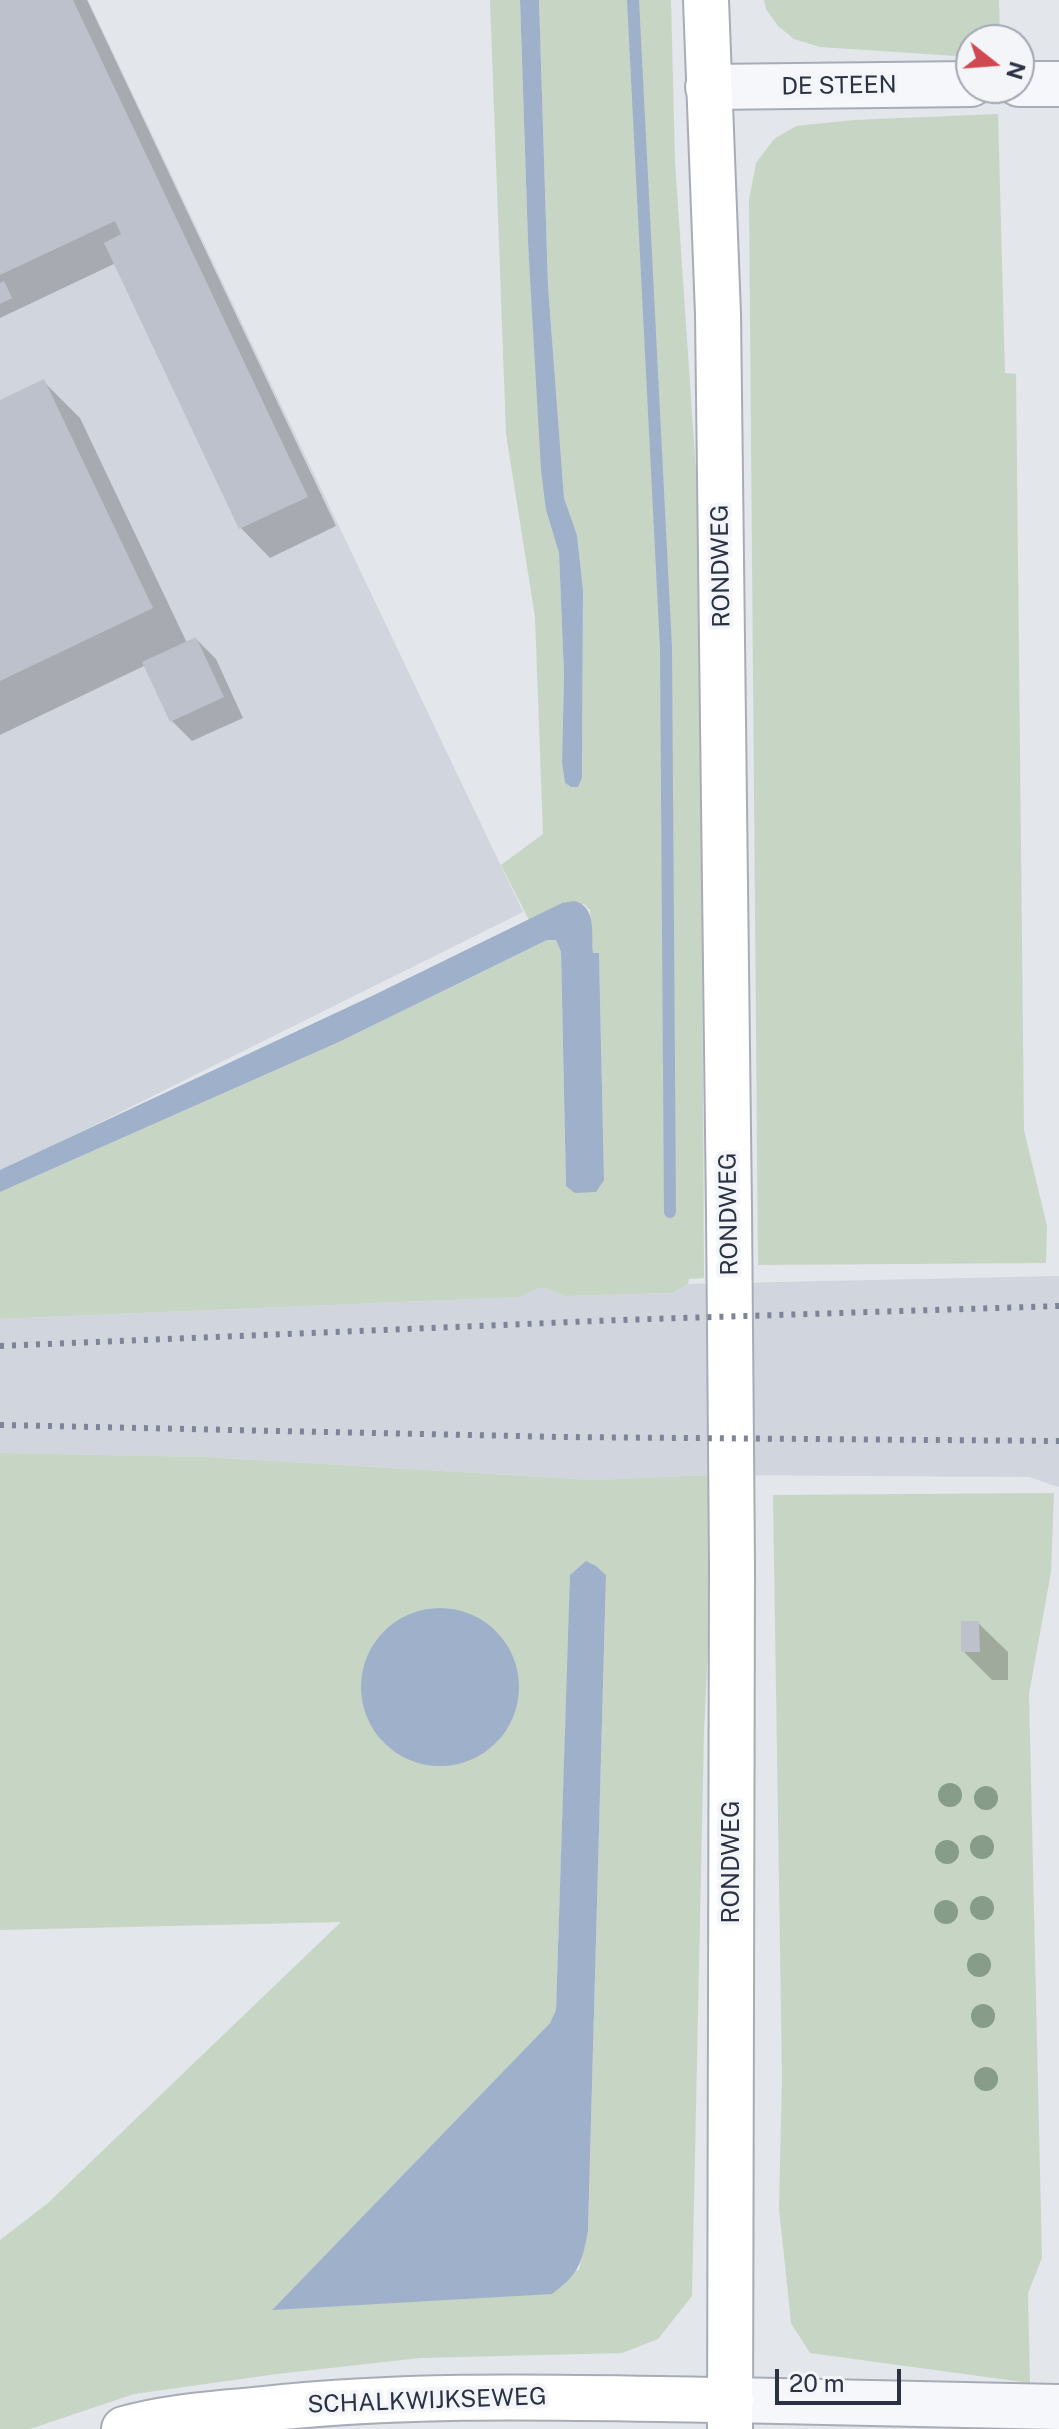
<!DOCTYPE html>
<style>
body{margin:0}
#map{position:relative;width:1059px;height:2429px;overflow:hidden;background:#e3e6eb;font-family:"Public Sans",sans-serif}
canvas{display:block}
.north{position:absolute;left:955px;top:24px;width:80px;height:80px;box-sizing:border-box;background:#f3f5f9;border:2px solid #a3a7b1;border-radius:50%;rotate:107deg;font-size:22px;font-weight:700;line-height:32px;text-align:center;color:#2b3244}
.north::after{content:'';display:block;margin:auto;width:28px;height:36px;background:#d04951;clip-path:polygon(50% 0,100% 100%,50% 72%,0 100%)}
.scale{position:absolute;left:775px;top:2369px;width:126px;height:36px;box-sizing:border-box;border:4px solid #2b3244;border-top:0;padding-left:10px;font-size:24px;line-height:28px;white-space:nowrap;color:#2b3244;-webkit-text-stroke:6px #f3f5f9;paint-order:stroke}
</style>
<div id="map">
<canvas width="1059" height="2429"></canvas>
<div class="north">N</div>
<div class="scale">20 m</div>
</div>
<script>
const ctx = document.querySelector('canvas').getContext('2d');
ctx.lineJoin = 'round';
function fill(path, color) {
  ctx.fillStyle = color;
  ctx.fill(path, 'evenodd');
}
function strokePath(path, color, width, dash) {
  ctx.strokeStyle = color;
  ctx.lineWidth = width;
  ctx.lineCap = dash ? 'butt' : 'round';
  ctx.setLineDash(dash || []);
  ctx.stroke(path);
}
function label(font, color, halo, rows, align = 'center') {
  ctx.font = font + ' "Public Sans",sans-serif';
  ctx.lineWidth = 8;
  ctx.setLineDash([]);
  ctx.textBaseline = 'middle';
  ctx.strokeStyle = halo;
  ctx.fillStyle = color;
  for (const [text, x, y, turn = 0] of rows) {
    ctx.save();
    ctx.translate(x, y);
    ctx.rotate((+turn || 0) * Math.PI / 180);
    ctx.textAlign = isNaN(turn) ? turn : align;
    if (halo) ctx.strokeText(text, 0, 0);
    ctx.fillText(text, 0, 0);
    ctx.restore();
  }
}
fill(new Path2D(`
 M0,0H88L523,912L0,1172Z
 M1059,1276V1487L1029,1477L711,1475L593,1480L206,1457L0,1453V1319L518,1297L538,1288H546L564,1296L673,1293L688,1284Z`), '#d1d5dd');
fill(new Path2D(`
 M490,0H520L528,242L546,510L559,553L564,675L562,763L565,783L571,787H578L582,778L583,590L577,535L564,498L548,286L539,0H671L675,162L700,531L704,1278L689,1279L688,1284L673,1293L564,1296L546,1288H538L519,1297L0,1319V1192L339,1042L547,940H556L561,952L566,1185L604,1180L599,954L593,953L590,910L584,904L562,903L529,920L501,865L543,834L535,617L506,434Z
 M764,0H999L1000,40H971V57L820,47L794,39L778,26L766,9Z
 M998,114L1005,373L1016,374L1024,1130L1047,1226L1046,1263L758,1265L749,200L756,163L774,139L796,126L854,120Z
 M0,1453L206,1457L593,1480L711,1475L712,1568L704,1732L692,2296L658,2339L622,2353L420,2358L277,2374L134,2394L30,2429H0V2240L48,2203L341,1922L0,1930ZM596,1566L606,1575L588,2231L579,2270L273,2309L550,2023L556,2010L566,1709Z
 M1054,1493L1051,1572L1029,1694L1042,2258L1028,2293L1030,2383L810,2353L791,2323L779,2208L782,2077L773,1495Z`), '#c7d5c4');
fill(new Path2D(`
 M520,0H539L548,286L564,498L577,535L583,590L582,778L578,787H571L565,783L562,763L564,675L559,553L546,510L541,470L528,242Z
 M574,901C597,906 591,933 593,953H599L604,1180L596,1192L575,1193L566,1186L561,952L556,940H547L339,1042L0,1192V1170L372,996L562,903Z
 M586,1561L596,1566L606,1575L588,2231C582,2263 579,2274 552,2294L272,2310L550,2023L556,2010L570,1575Z
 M361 1687a79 79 0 1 1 158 0a79 79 0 1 1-158 0Z`), '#9fb0cb');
fill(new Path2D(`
 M0,0H87L336,526L270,558L241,528L116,263L0,318Z
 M43,381L80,418L187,643L196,639L216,659L243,718L192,741L172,721L146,665L0,735V402Z
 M978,1623L1008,1652V1680H992L963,1651Z`), '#0003');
strokePath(new Path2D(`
 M633,0L666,648L670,1212`), '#9fb0cb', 12);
fill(new Path2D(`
 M0,0H73L308,497L239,529L104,243L121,234L115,221L0,275Z
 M4,281L12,298L0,304V283Z
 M44,379L153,608L0,681V400Z
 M196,637L224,697L170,722L142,662Z
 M961,1621H979L980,1652H961Z`), '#bdc1cb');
const street = new Path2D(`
 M1019,84H1059
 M708,87L971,84
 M731,2400L1059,2407`);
const secondary = new Path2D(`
 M706,0L718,314L729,1211L732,1565L730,2429
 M124,2429C169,2416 217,2414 263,2409C420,2392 574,2398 731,2400`);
strokePath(street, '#a8acb6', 48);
strokePath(secondary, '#a8acb6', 48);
strokePath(street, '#f6f7fa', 44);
strokePath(secondary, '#fff', 44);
strokePath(new Path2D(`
 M0,1346L620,1320L1059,1306
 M0,1425L561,1437L1059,1441`), '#7d8495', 6, [4, 8]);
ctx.fillStyle = '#879c89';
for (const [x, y] of [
 [950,1795],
 [986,1798],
 [982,1847],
 [947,1852],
 [982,1908],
 [946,1912],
 [979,1965],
 [983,2016],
 [986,2079]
]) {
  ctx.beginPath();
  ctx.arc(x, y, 12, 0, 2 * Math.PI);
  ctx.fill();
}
label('24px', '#2b3244', '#f3f5f9', [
 ["DE STEEN",839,86,-1],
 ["RONDWEG",721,566,-91],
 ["RONDWEG",729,1214,-91],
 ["RONDWEG",732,1862,-90],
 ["SCHALKWIJKSEWEG",427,2401,-2]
]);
</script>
